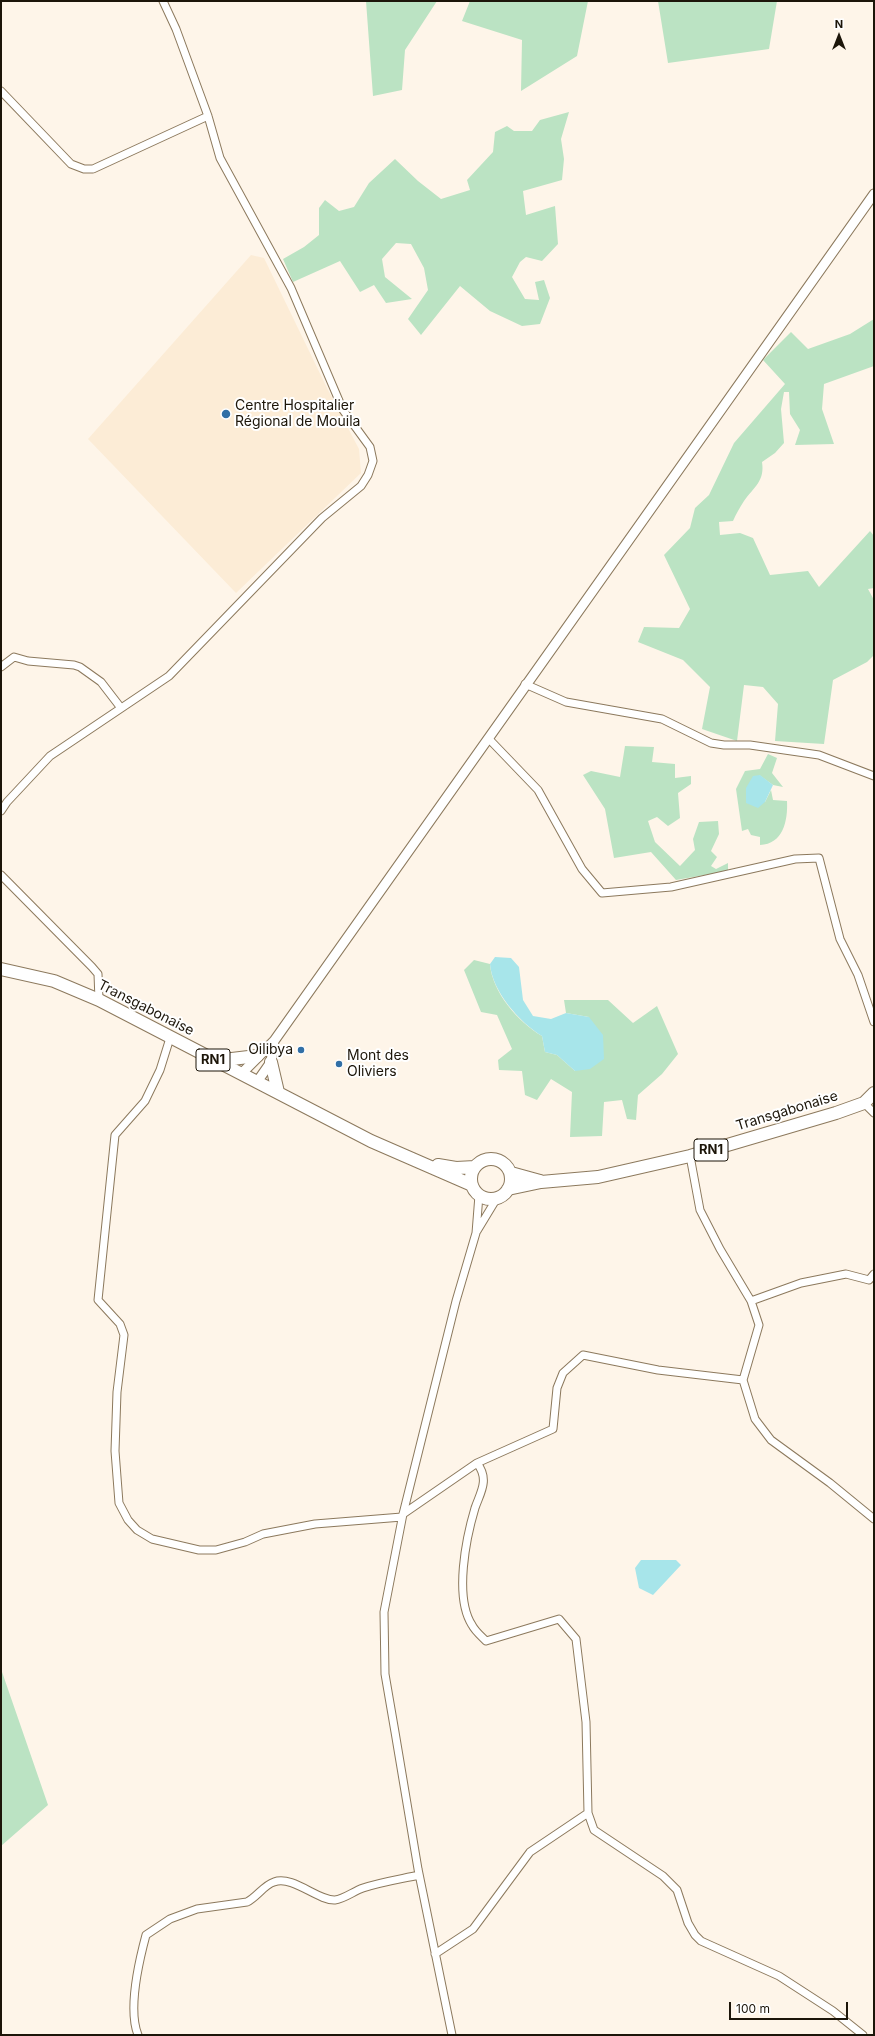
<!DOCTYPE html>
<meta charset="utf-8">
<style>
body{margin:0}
#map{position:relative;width:875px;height:2036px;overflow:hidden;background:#fef5e9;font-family:Inter,sans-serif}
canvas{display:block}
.frame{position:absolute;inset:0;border:2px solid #1c1509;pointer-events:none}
.north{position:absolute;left:819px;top:16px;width:40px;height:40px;-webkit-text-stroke:3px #fff;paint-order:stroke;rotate:0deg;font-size:11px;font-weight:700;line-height:16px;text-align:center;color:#1c1509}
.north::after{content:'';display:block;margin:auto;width:14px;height:18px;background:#1c1509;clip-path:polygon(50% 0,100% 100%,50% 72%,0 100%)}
.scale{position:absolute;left:729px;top:2002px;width:119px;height:18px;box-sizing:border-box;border:2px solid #1c1509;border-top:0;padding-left:5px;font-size:12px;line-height:14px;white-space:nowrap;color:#1c1509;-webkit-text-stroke:3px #fff;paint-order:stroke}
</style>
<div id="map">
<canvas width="875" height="2036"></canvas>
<div class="frame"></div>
<div class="north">N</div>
<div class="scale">100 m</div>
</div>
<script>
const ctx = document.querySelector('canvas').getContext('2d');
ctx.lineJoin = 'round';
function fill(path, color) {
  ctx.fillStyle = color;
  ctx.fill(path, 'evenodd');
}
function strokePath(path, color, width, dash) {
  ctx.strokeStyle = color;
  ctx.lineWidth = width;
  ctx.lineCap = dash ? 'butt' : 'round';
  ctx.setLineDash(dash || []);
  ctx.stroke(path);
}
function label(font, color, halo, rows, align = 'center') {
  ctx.font = font + ' Inter,sans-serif';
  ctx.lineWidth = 4;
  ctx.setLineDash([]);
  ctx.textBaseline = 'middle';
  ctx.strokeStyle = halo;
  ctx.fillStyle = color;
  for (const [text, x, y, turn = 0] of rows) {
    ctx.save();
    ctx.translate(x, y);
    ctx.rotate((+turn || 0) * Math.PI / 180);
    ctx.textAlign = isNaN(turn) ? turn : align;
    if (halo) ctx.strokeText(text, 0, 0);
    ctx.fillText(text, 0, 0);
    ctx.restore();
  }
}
fill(new Path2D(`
 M251,255L264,258L327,388L359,449L361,473L236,593L88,439Z`), '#fcecd6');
fill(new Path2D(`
 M366,1H437L405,50L402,90L373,96Z
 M470,1H588L577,56L521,91L522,40L462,21Z
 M658,1H777L769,49L668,63Z
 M569,112L561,139L564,159L562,180L523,191L526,215L555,206L558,244L542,261L526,257L520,262L512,277L525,299L539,300L535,282L544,280L550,298L540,324L522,326L490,311L460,286L421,335L408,319L428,290L424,268L411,244L396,243L382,259L385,277L412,299L386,303L374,285L360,292L340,261L293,282L283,259L304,247L319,235V208L325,200L339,211L354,207L369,183L395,159L418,181L441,199L470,190L467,180L493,152L495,132L507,126L514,131H532L540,120Z
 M874,319V366L824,384L822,409L834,444L795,445L800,430L790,414L789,392H784L781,409L784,443L775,453L762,462C765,481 754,487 744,501C740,507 736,514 733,521L719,522L720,535L740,533L753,538L770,575L808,571L819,587L870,531L874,536V588L868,589L874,600V655L867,662L833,680L824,744L775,741L778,704L763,687L744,685L737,741L702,729L710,687L683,660L638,642L644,627L679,628L690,609L664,555L690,528L695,508L709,495L734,443L785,384L763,360L791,332L808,349L850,334Z
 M625,746L654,747L652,762L675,764V778L691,776V784L678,793L680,818L668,826L657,817L648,821L655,842L680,866L695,850L693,839L699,822L718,821L719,834L711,851L717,857L711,866L716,869L728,863V871L676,880L651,852L614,858L605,809L583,775L591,771L620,777Z
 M768,754L777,758L772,773L783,787L773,785L759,775L765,802L771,790L773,800L787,801C788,821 783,844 760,845V837L751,835L748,829L742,831L736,789L745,771L760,769Z
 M474,960L490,964C492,992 518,1022 542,1036L545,1052L557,1055L575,1071L589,1017L566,1013L564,1000H608L633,1023L657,1006L678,1054L662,1074L638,1095L636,1120L627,1119L622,1100L604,1102L602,1136L570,1137L572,1092L551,1079L537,1100L525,1095L522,1071L499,1070L498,1060L512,1049L497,1015L481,1012L464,970Z
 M1,1669L48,1805L1,1846Z`), '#bbe3c3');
fill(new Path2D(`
 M760,775L773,785L765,802L758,808L746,803V788L753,776Z
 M495,957L511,958L519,967L523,1000L533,1016L551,1019L566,1013L589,1017L603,1035L604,1059L590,1069L575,1071L557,1055L545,1052L542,1036C519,1022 492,991 490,964Z
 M641,1560H676L681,1565L653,1595L639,1588L635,1568Z`), '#a7e5ea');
const street = new Path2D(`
 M1,91L71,164L84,169H93L208,116
 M1,667L14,657L28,661L74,665L80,667L101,682L121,708
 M525,684L566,702L662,719L711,743L724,745H750L819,755L874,776
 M489,739L538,790L582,869L602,893L671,887L795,859L819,858L840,939L858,975L874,1022
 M1,811L7,802L50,756L169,676L322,518L361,486L368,475L373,461L370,447L343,410L291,288L220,158L208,116L176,29L163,1
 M1,875L92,967L98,974L99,1000
 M170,1038L160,1070L145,1101L115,1135L98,1300L120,1324L124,1335L117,1392L115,1451L119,1503L128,1520L137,1530L152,1539L199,1550H216L245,1542L263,1534L315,1524L402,1517
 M864,1103L874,1113
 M477,1231L497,1198
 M751,1301L801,1283L846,1274L869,1280L874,1274
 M743,1380L755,1419L771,1440L830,1483L874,1519
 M477,1463C490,1480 480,1493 475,1508C466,1538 454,1597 472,1625C475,1631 481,1636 486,1641L559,1619L576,1639L586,1722L588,1813L594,1830L663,1876L677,1890L688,1923L695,1935L701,1941L779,1976L833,2011L863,2035
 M403,1514L477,1463L553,1429L557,1388L563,1373L583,1355L658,1370L743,1380L759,1325L751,1301L720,1249L700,1210L690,1156
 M435,1954L473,1929L530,1852L588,1813
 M138,2035C128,2010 139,1961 146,1935L170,1919L197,1909L247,1902C257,1897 264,1885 274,1882C293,1875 318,1901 335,1900C344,1899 354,1891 363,1888C381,1882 401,1879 419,1875
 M452,2035L418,1869L395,1732L385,1674L384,1612L403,1514L456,1301L476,1233L479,1195`);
const secondary = new Path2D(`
 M241,1074L274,1041L874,194
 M257,1082L271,1062L274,1041`);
const highway = new Path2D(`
 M1,969L54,981L99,1000L371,1141L472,1185
 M215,1061L257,1056
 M271,1062L278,1092
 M471 1179a20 20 0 1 1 40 0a20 20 0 1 1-40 0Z
 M438,1165L456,1168L475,1167
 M511,1173L540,1181
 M508,1189L541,1182L598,1177L690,1156L836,1113L864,1103L874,1093`);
strokePath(street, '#8c795d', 9);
strokePath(secondary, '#8c795d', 11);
strokePath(highway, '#8c795d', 14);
strokePath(street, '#fff', 7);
strokePath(secondary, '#fff', 9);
strokePath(highway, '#fff', 12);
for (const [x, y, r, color] of [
 [226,414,5,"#316fa6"],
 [301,1050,4,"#316fa6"],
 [339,1064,4,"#316fa6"]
]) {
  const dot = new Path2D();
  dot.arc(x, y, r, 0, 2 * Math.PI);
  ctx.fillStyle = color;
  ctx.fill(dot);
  strokePath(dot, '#fff', 1.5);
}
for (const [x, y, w] of [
 [213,1060,34],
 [711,1150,34]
]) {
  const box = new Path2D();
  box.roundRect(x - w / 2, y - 11, w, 22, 3);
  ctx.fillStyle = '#fff';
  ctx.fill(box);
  strokePath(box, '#1c1509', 1);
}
label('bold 13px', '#1c1509', null, [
 ["RN1",213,1060],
 ["RN1",711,1150]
]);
label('14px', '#1c1509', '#fff', [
 ["Centre Hospitalier",235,406],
 ["Régional de Mouila",235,422],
 ["Oilibya",293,1050,"right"],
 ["Mont des",347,1056],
 ["Oliviers",347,1072]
], 'left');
label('14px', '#1c1509', '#fff', [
 ["Transgabonaise",146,1008,27],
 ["Transgabonaise",787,1111,-17]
]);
</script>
